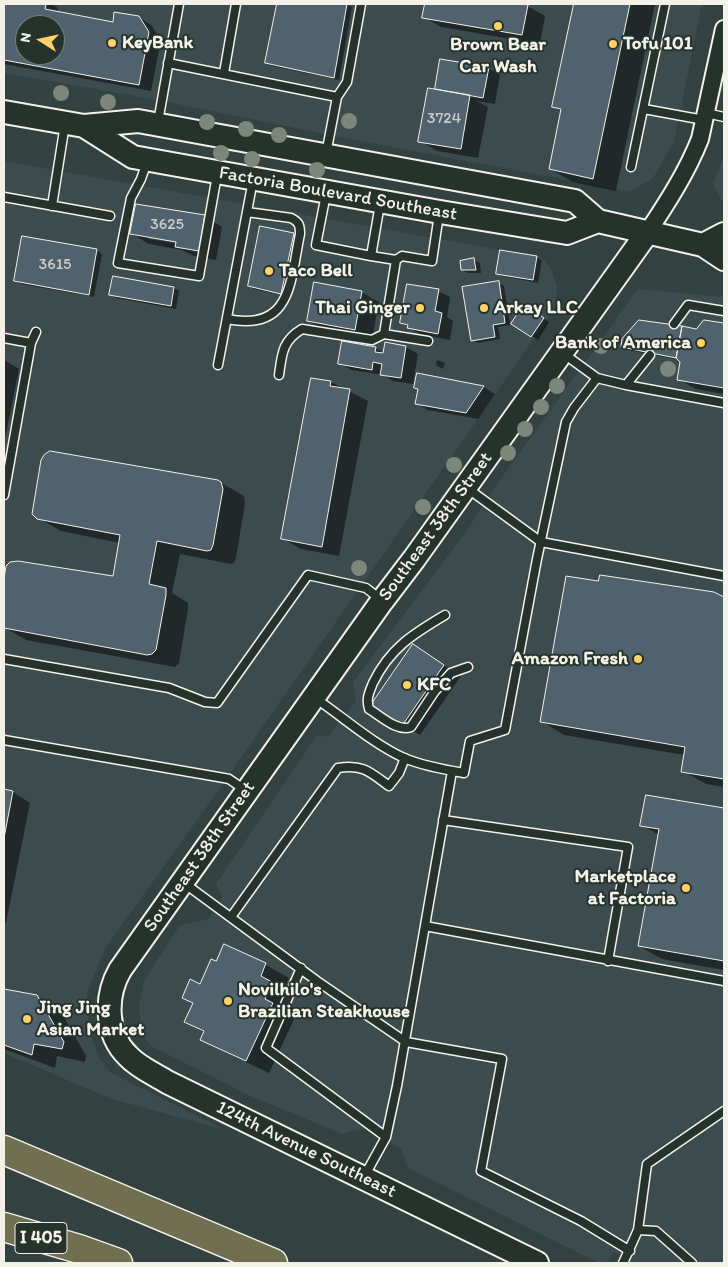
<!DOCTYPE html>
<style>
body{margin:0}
#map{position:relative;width:728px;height:1267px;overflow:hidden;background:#334140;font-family:Itim,sans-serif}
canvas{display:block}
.frame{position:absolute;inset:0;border:5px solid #f4f1e8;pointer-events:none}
.north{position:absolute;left:15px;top:15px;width:50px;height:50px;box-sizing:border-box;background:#26332d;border:1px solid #787f78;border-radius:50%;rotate:280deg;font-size:14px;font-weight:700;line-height:20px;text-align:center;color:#f4f1e8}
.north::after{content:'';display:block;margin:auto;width:18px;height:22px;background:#ffd166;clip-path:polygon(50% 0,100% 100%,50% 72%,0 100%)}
</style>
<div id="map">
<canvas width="728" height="1267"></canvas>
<div class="frame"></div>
<div class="north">N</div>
</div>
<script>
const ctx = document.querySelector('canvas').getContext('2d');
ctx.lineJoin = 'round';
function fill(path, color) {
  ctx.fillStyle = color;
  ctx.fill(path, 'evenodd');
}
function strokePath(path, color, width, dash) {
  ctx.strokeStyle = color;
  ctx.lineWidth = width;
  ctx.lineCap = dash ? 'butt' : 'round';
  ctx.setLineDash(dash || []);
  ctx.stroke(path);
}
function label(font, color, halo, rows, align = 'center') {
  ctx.font = font + ' Itim,sans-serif';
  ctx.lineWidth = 4;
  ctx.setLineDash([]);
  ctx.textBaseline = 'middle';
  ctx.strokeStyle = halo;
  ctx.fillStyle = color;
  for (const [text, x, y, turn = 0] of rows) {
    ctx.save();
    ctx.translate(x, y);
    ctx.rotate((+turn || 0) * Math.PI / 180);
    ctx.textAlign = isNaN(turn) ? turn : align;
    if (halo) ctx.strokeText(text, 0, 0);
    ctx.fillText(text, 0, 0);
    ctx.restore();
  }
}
fill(new Path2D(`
 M4,4H702L674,142L653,178L630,192L345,138L147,98L4,73ZM25,25H55V55H25Z
 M724,155V202L721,200L713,184Z
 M4,161L540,257L544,260L552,271L557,288L554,310L203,812L104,950L87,994V1012L92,1036L98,1056L110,1072L225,1130L112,1099L4,1053Z
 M638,289L724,297V1263H633L613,1252L606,1263H599L408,1168L401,1149L363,1129L342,1134L250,1096L153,1047L141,1034L139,1004L144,981L180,925L209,919L222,897L216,884L317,735L328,737L356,701L353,682L467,530L502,477Z`), '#3c4b4e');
fill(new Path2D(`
 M4,4H45L43,15H45L47,4H51L58,8L57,13L114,23L139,17L151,25L161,40L151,91L4,64ZM25,25H55V55H25Z
 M278,4H346L352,7L339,80L272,66L267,63Z
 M426,4H516L527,6L545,16L540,44L441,27L424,17Z
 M576,4H655L616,191L573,182L550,169L562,111L554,107Z
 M488,68L500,75L495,104L477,101L488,107L478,158L437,151L420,141L441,91L436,88Z
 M204,216L222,227L216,260L194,256L182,250L149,244L132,234ZM149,236L182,242V244L149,239Z
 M294,234L299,238L287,296L254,289L249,286Z
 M96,250L102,254L94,297L21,284L15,281Z
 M536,257L542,260L538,283L503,276L497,273Z
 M474,260L480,263L481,273H468L462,270Z
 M498,283L504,286L510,325L498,327L500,339L478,343L472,340Z
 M174,288L179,291L176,309L116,298L111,295Z
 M438,291L450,297L447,317L453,321L450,340L420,334L401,323Z
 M361,292L379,302L372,339L326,331L308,321Z
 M530,309L549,322L538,340L513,323Z
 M705,321L724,324V394L696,389L678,379L681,361L680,360L628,350L622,347L696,331Z
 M406,347L418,354L413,384L393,381L384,375L351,370L340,363L375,348L384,353Z
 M4,360L19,369L4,444Z
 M437,360L445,363L443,369L436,365Z
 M418,375L484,387L495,394L478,419L428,410L417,404L419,390L415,387Z
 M331,382L368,401L339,556L301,549L283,539Z
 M218,481L244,496L245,503L236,558L234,563L231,564L180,554L172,593L188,603V609L179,663L175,667L26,640L4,627V586L7,567L114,577L120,543L61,531L38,518Z
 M599,582L713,593L724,598V787L706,784L683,771L685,755L564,735L541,721Z
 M414,646L461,676L420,735L402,725Z
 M4,791L13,792L30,803L6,923H4Z
 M647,796L724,810V970L662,959L639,946L659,835L642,825Z
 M224,945L266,965L289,978L283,990L295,996L287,1012L295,1017L269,1073L225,1052L202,1039L205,1033L186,1022L201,985L216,963Z
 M4,990L37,996L60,1010L86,1056L85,1062L57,1056L55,1068L4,1049Z`), '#0007');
const building = new Path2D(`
 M4,4H46L45,9L113,22L114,12L139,16L149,32L139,85L4,60ZM25,25H55V55H25Z
 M277,4H347L334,78L265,63Z
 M425,4H523L528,5L522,35L422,18Z
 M574,4H630L593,179L549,169L561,109L552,107Z
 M440,59L489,67L483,98L435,89Z
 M428,88L470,95L461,149L418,142Z
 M136,204L205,215L199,251L175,247L176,242L130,234Z
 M260,226L294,233L281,294L248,286Z
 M22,236L97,249L89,295L14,281Z
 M500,250L537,256L533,280L496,274Z
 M474,258L476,270H461L460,261Z
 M113,276L174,287L171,306L109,295Z
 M499,281L505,323L493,325L495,337L471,341L462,287Z
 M314,282L362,291L355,330L307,321Z
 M407,284L439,289L435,311L442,313L438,334L407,328L408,325L400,323Z
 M524,304L544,318L531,337L511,324Z
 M639,320L682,326L676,358L621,347L622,339Z
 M704,320L724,323V388L677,380L680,362L676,358L682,326L696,329Z
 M342,341L376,347L375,352L383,353L385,342L406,346L401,378L380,375L382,364L373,362L372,370L338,364Z
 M417,373L484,386L466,413L415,404L418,389L414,388Z
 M311,378L331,381L330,386L350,389L322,547L281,539Z
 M50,451L218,480L221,482L223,489L213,545L211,550L207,551L157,541L149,584L166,588V595L156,650L152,654L147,655L4,628V578L6,566L10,562L18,561L113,576L120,535L37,519L32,514L41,460L44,455Z
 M600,575L714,592L724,597V779L681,772L685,747L540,722L566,576L598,581Z
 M413,644L444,665L402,726L371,705Z
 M4,789L13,791L4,838Z
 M646,795L724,808V961L638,946L659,829L640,826Z
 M224,944L266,963L261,976L272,982L265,999L273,1003L246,1061L200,1040L204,1031L184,1022L193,1003L182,998L190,979L200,984L211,959L216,961Z
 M4,989L37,995L64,1042L62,1049L34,1044L32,1055L4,1045Z`);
fill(building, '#50626d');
strokePath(building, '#f4f1e8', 1);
const lane = new Path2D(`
 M168,63L337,97
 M224,73L236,4
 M644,109L704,120
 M706,113L724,117
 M158,122L179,4
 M326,154L337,97L347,82L361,4
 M147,162L141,179L131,198L118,263L199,276L217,175
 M631,167L665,4
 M326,194L316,245L371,256L380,204
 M4,197L110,216
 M52,206L65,124
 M371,256L396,260
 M227,319C292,332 290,282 300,234C300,225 299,222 291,218L247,212
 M674,324L688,305L724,311
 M384,334L396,260L402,256L432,261L439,214
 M4,338L31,343
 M564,354L597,378L626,385L724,403
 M218,365L253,180
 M279,375C282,354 282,341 302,329L372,340L384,334L428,341
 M626,385L650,355
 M467,488L541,542L724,576
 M4,495L31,343L36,332
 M445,615C413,634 390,648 373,683C369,693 366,698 369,709C381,716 397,732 411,727L435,691L451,673L468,667
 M4,659L169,688L205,702L217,703L308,575L366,588L380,599
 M315,698C343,717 373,744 404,758C421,765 446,770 464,773L470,741L505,730L537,559L566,422L574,408L597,378
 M4,740L224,778L229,779L245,790
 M443,820L628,847L608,961
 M184,883L317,981L406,1042L502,1059L481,1171L581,1221L630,1251
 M231,917L338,768C363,764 370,772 389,786L399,773L405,758
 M425,926L724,981
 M301,968L266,1048L386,1137
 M365,1175L386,1137L397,1086L452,771
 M638,1230L656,1231L692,1263
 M623,1263L638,1230L647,1164L724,1111`);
const street = new Path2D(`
 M647,233C667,203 687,172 700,139L724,29`);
const secondary = new Path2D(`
 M4,112L84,126L138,121L575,201L598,221L703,245L724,259
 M84,126L133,157L440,212L567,233L598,221
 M703,245L724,234
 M537,1263L167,1082C154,1074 138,1067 128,1056C105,1034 105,996 120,970L382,601L414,559L647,233`);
const highway = new Path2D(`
 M4,1150L273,1263
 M4,1227L79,1249L118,1263`);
strokePath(lane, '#f4f1e8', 11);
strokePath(street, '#f4f1e8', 20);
strokePath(secondary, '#f4f1e8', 26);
strokePath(highway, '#f4f1e8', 31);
strokePath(lane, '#26332d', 8);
strokePath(street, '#26332d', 16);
strokePath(secondary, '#26332d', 22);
strokePath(highway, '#706f52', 28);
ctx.fillStyle = '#7c867b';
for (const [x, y] of [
 [61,93],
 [108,102],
 [349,121],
 [207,122],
 [246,129],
 [279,135],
 [221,153],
 [252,159],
 [317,170],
 [601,346],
 [668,369],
 [557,386],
 [541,407],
 [525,429],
 [508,453],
 [454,465],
 [423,507],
 [359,568]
]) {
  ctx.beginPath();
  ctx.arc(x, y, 8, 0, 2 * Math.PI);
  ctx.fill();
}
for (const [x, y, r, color] of [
 [498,26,5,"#ffd166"],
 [112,43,5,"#ffd166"],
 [613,44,5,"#ffd166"],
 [269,271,5,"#ffd166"],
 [420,308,5,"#ffd166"],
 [484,308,5,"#ffd166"],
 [701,343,5,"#ffd166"],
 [638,659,5,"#ffd166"],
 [407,685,5,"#ffd166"],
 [686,888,5,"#ffd166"],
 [228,1001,5,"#ffd166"],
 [27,1019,5,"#ffd166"]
]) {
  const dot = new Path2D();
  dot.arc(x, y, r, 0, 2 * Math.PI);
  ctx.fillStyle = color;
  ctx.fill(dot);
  strokePath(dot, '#26332d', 2);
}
label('16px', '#cbcdc9', null, [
 ["3724",444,119],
 ["3625",167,225],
 ["3615",55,265]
]);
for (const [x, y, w] of [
 [41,1238,52]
]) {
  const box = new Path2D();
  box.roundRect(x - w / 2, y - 15.5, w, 31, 4);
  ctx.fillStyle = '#26332d';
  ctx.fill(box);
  strokePath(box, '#f4f1e8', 1);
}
label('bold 18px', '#f4f1e8', null, [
 ["I 405",41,1238]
]);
label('bold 19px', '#f4f1e8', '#26332d', [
 ["KeyBank",122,43],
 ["Tofu 101",623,44],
 ["Brown Bear",498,45,"center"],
 ["Car Wash",498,67,"center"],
 ["Taco Bell",279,271],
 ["Thai Ginger",410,308,"right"],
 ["Arkay LLC",494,308],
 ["Bank of America",691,343,"right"],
 ["Amazon Fresh",628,659,"right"],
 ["KFC",417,685],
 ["Marketplace",676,877,"right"],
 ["at Factoria",676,899,"right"],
 ["Novilhilo's",238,990],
 ["Brazilian Steakhouse",238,1012],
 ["Jing Jing",37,1008],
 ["Asian Market",37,1030]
], 'left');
label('19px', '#f4f1e8', '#26332d', [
 ["Factoria Boulevard Southeast",338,194,10],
 ["Southeast 38th Street",436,527,-54],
 ["Southeast 38th Street",200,857,-55],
 ["124th Avenue Southeast",306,1150,26]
]);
</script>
